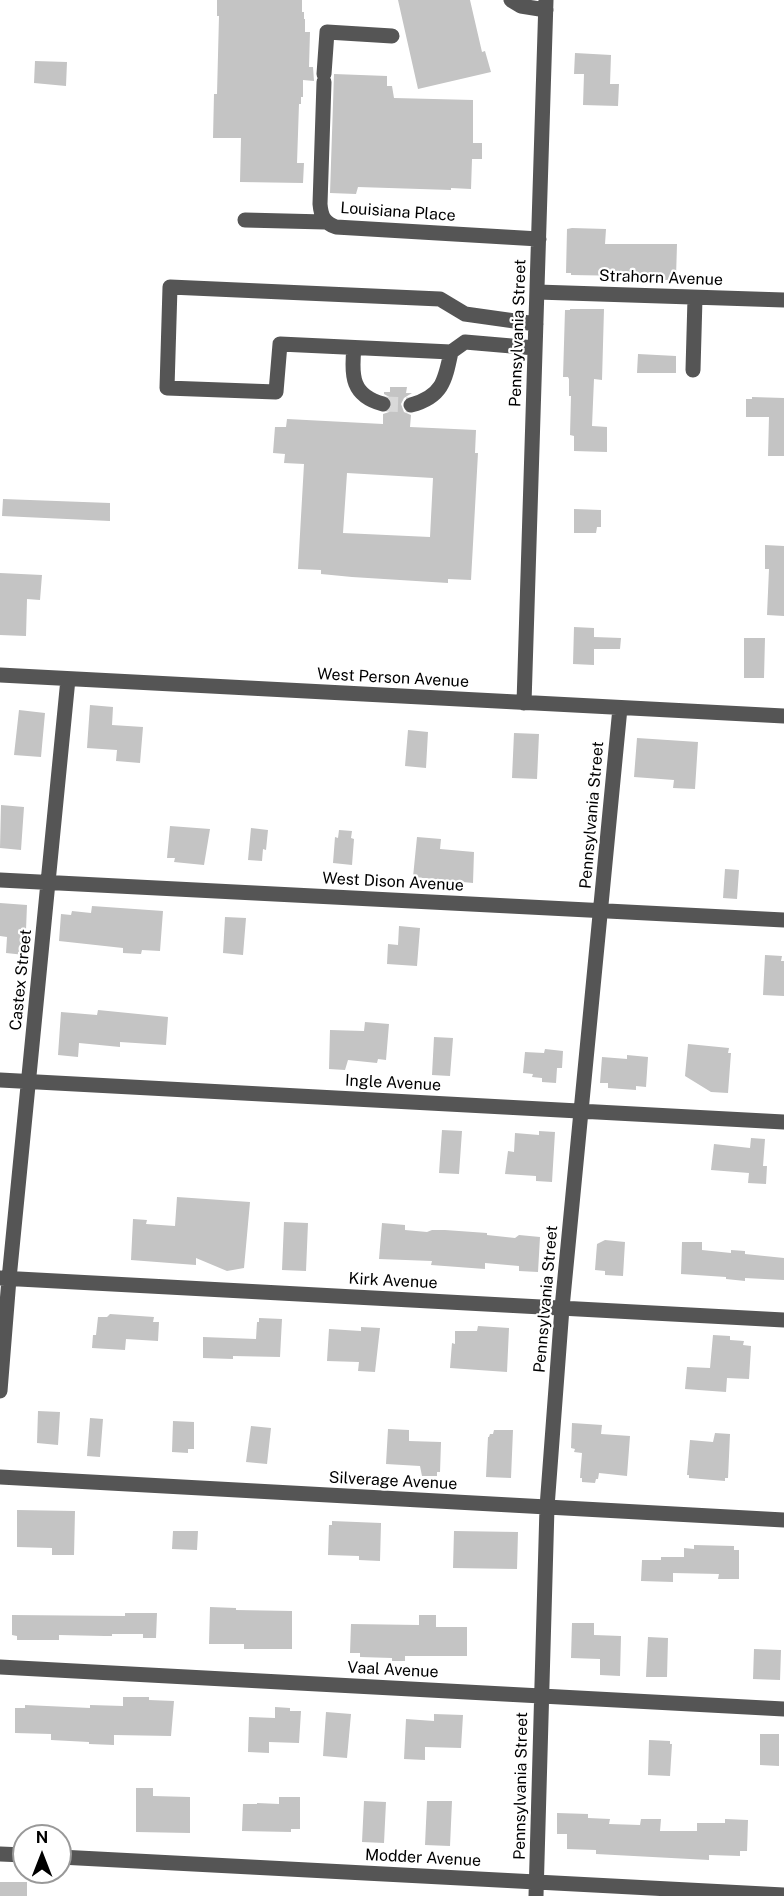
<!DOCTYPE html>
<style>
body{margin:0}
#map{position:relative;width:784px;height:1896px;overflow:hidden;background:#fff;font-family:"Public Sans",sans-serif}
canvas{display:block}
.north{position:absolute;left:12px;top:1824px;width:60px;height:60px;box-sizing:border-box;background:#fff;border:2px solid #999;border-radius:50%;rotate:0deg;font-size:16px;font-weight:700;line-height:24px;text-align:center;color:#000}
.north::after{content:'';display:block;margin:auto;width:21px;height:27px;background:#000;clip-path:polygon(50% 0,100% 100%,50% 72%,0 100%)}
</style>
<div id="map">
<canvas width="784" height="1896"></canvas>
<div class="north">N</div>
</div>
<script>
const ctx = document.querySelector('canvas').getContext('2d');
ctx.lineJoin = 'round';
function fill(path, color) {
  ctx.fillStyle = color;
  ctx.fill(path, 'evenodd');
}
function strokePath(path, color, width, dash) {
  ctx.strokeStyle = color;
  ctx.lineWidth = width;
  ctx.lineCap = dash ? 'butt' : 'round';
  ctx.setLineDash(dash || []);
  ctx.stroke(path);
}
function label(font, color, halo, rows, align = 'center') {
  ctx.font = font + ' "Public Sans",sans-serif';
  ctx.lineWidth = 4.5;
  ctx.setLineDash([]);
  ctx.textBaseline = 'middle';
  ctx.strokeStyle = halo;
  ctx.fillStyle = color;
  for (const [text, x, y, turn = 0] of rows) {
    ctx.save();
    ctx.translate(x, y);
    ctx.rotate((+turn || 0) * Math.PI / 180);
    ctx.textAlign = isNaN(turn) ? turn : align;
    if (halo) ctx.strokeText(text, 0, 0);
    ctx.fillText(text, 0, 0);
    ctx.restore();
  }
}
fill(new Path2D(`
 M217,0H302V12H304V19H305V32H310L309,67H313L314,81L303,80V97H301V104H299L297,163H304L303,183L240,182L241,138H213L214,94H217L219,16H217Z
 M398,0H470L482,52L485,51L491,72L418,89Z
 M575,53L611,55L610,84H619L618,106L583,105L584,74H574Z
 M35,61L67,62L66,86L34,83Z
 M334,74L387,76V86H392L394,98L473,100V143H482V159H472L471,189L451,188V190L358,187L356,194L330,193Z
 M572,228L606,229L605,244H677L676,278H674V280H658L630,278L631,277L629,276L571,275V273H566L567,229Z
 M570,309H604L602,380L594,379L592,426L607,427V452L574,451V436L570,435L571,396H569V379L568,377H563L565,310H570Z
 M638,354L676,356V373H637Z
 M390,387H407L406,393H412L404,398L401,404L404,412L411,415L410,427L476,430L475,453H478L471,580L448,579V583L352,577L321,574V570L298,569L304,464L284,463L285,454L273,453L275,427H286L287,419L383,424V414L389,412L392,407L391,398L384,394V392H390ZM347,473L433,478L430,537L343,533Z
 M752,397L784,398V456H768L769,417H746V399H752Z
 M3,499L110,503V521L2,516Z
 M574,509L601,510V527H597L596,533H574Z
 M765,545L784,546V616L767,615L769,569H765Z
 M0,573L42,575L40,600L27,599L26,636L0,635Z
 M574,627L594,628V637L621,638L620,649H594V665L573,664Z
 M744,638H765L764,678H744Z
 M90,705L113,707L112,725L143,727L140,763L116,761L117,750L87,748Z
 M19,710L45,713L41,757L14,755Z
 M408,730L428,732L426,768L405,766Z
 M514,733L539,734L537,779L512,778Z
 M637,738L698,742L695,789L673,788L674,780L634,777Z
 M1,805L24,807L21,850L0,848Z
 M170,826L210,829L204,865L174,862L175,858H167Z
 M251,828L268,830L266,850L263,849L262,861L248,860Z
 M339,830L352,831L351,838L354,839L352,865L333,863L335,837L338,838Z
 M417,837L441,839L440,849L474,852L473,883L413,877Z
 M725,869L739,870L737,899L723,898Z
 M0,903L27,905L25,955L6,953L7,937L0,936Z
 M92,906L163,911L160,951L142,950L141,954L123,953V948L59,941L61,914L71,915L72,911L91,913Z
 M225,917L246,918L243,955L223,953Z
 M399,926L420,928L417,966L387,964L388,944L398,945Z
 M765,955L782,956L781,961H784V996L763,995Z
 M98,1010L168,1017L166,1045L120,1042V1047L79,1043L78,1057L58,1055L61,1012L97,1015Z
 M365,1022L389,1024L386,1060L378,1059L377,1063L348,1060L345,1070L329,1069L330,1030L364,1031Z
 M434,1037L453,1038L450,1076L432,1075Z
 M688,1044L729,1048L728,1053H731L728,1093L711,1092L685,1076Z
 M545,1049L563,1051L562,1068H557L556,1083L542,1082V1078L532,1077L533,1074L523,1073L525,1052L544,1053Z
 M627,1055L648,1057L646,1087L636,1086V1090L608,1088V1083H600L602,1057L627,1059Z
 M442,1130L462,1131L459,1174L439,1173Z
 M539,1131L555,1132L552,1182L536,1181V1176L505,1174L508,1151L514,1152L515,1133L539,1135Z
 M751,1138L765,1139L763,1166H767L766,1184L748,1183L749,1173L711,1170L714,1144L750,1148Z
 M177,1197L250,1202L244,1268L227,1271L196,1258V1265L131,1260L133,1219L147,1220L146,1224L175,1226Z
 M284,1222L308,1223L306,1271L282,1270Z
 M382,1223L405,1225V1230L427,1232L432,1230H445L487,1233V1235L515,1238L519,1235L540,1237L538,1272L519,1271V1266L485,1263V1269L431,1265L432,1261L379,1259Z
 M605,1240L625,1242L623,1276L605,1275V1271L595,1270L597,1244Z
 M682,1242H702V1250L731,1253V1250L745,1251V1254L784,1258V1280L745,1278V1281L726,1279V1277L681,1274Z
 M110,1314L154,1317L153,1322H159L158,1341L126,1339L125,1350L92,1348L93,1335H96L98,1317H107Z
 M259,1318L282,1319L280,1357L233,1356V1359L203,1358V1337L256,1339L257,1322H259Z
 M478,1326L509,1328L507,1372L450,1368L452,1343L455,1344V1331H477Z
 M361,1327L380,1328L375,1372L358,1371L359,1362L327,1361L329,1329L361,1331Z
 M713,1335L730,1336V1340L744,1341L743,1345L751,1346L749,1379L727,1378L726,1392L685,1389L687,1367L710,1368Z
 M38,1411L60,1412L58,1445L37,1443Z
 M90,1418L103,1419L100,1457L87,1456Z
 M173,1421L194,1422V1449H188V1453L172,1452Z
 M572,1423L602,1425L601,1434L630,1436L627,1476L599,1473L598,1479H596L595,1483L582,1482V1478H580L582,1453L574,1452L575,1449L571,1448Z
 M251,1426L271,1428L267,1464L246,1462Z
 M388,1429L409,1430V1441L441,1442L440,1472H437V1476H422L420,1466L386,1464Z
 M494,1430H513L511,1478L486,1477L488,1437H489L490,1434H493Z
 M715,1433L730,1434L728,1478H725V1481L689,1478V1475H687L690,1440L713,1442Z
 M17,1510L75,1511L74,1555H52V1548L17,1547Z
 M332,1521L381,1523L380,1561L359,1560V1556L328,1555L329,1525H332Z
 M173,1531H198L197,1550L172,1549Z
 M454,1531L518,1532L517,1569L453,1568Z
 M694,1545L734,1546V1550H739V1579H718L719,1574L673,1573V1582L641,1581L642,1560H661V1557H684V1548L694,1549Z
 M210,1607L236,1608V1610L292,1611V1649H244V1644H209Z
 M125,1613H157L156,1638H143V1634H112V1636H105L59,1635V1640H17V1636L12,1635V1615L125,1616Z
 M419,1615H436V1627H467V1656H405V1661H392V1658L360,1657V1653H350L351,1624L419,1625Z
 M572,1623H594V1635L621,1636L620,1676L600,1675V1659L571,1658Z
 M648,1637L668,1638L667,1677H646Z
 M754,1649L781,1650L780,1680L753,1679Z
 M123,1697H149V1700L174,1701L171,1736L114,1735V1745L89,1744V1742L51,1740V1734L15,1733V1708H25V1705L90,1708V1705L123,1706Z
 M275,1707L290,1708V1711H301L299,1743L269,1742V1753L248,1752L249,1717L275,1718Z
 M326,1712L351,1714L347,1758L323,1756Z
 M434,1714L463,1715L461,1748L425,1747V1760L404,1759L406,1719L434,1721Z
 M760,1734H779V1766L760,1765Z
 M649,1740L670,1741V1744H672L670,1776L648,1775Z
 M136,1788H153V1796L190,1797V1833L136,1832Z
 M279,1797H300V1829H291V1832L242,1831L243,1804H257V1803L279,1804Z
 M364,1801L386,1802L384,1843L362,1842Z
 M427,1801H452L450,1846L425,1845Z
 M557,1813L588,1814V1818L610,1819L609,1824L640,1825L641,1819H661L660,1831H697V1823H725V1819L748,1820L747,1851H740V1856L709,1855V1860L596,1854V1850L567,1849V1834H557Z
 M0,1882H27V1896H0Z`), '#c4c4c4');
strokePath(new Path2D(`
 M383,404L411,405`), '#d9d9d9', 15, [15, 8]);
strokePath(new Path2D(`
 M511,0L521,6L546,10
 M324,74L327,32L392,36
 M324,82L320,204C321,216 324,223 336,227L539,239
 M245,220L325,222
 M537,292L784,300
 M354,348C351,376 352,396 383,404
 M535,348L465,342L451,352L280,344L276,392L167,388L170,287L440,299L465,314L536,324
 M693,370L695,298
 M411,405C442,397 445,381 451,352
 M0,675L784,716
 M524,703L546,0
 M0,880L784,920
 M0,1080L784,1122
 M0,1278L784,1320
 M0,1391L9,1279L68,679
 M0,1477L784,1520
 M0,1667L784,1709
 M0,1854L24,1855
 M60,1857L784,1895
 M536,1896L547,1507L562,1308L620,708`), '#555', 15);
label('16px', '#000', '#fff', [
 ["Louisiana Place",398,212,4],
 ["Strahorn Avenue",661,278,2],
 ["Pennsylvania Street",518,333,-88],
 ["West Person Avenue",393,678,3],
 ["Pennsylvania Street",592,815,-85],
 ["West Dison Avenue",393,882,3],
 ["Castex Street",21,980,-84],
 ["Ingle Avenue",393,1083,3],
 ["Kirk Avenue",393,1281,3],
 ["Pennsylvania Street",546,1299,-85],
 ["Silverage Avenue",393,1481,3],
 ["Vaal Avenue",393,1670,3],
 ["Pennsylvania Street",521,1786,-89],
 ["Modder Avenue",423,1858,3]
]);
</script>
